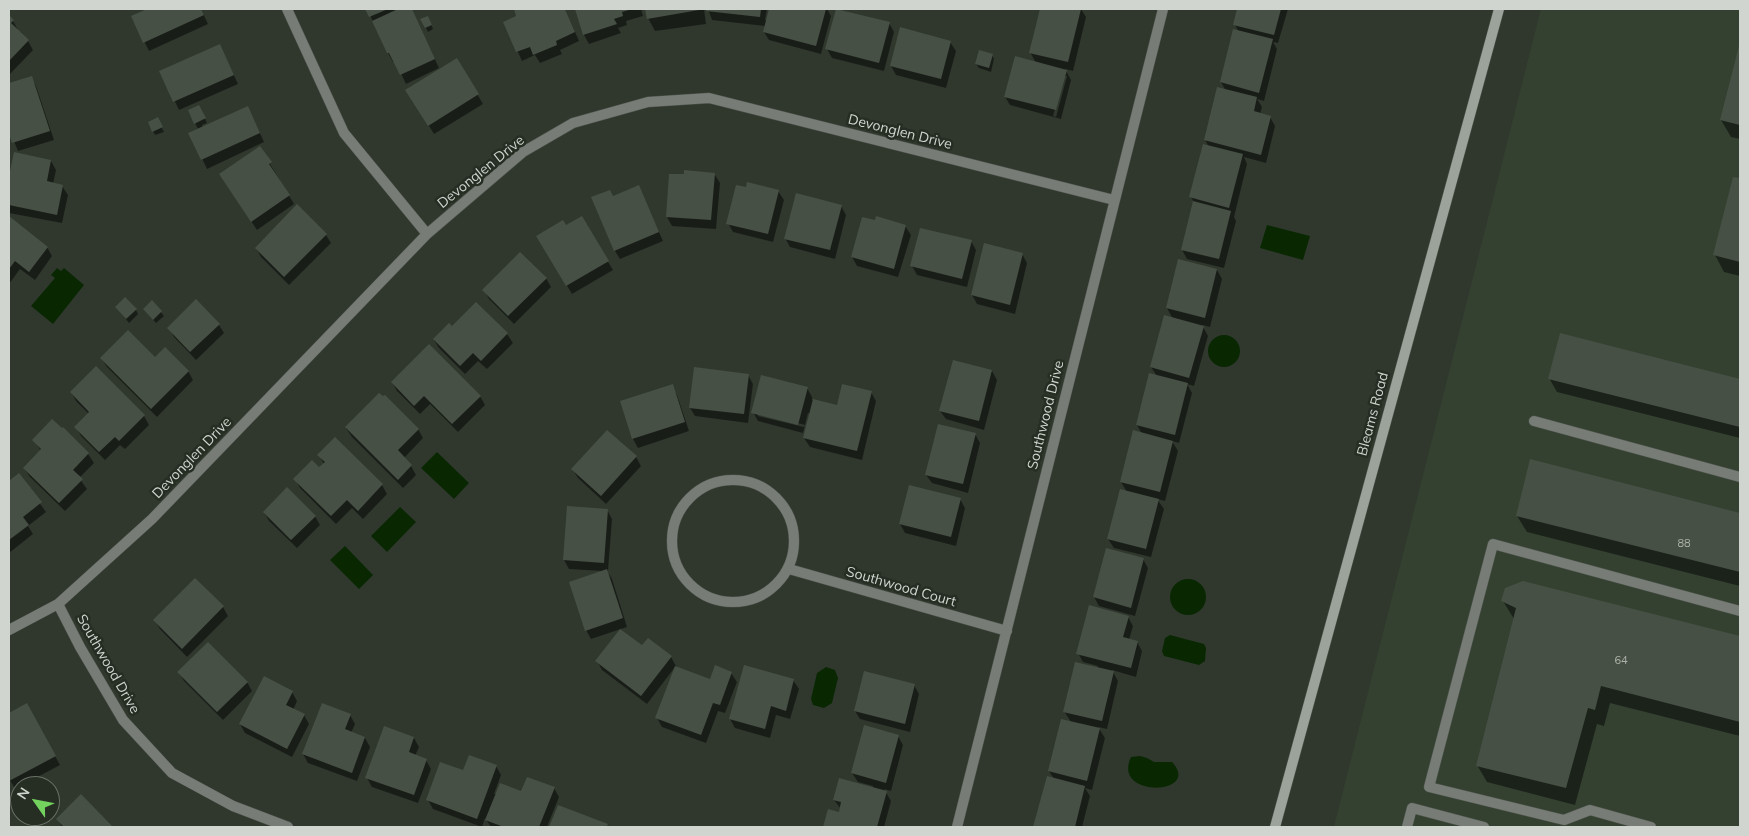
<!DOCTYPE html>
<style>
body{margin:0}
#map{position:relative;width:1749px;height:836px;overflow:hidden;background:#30382e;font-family:Mulish,sans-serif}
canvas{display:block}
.frame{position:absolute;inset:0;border:10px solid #d0d5cf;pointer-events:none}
.north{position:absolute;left:10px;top:776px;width:50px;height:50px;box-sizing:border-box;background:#262e24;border:1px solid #6a7168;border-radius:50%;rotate:303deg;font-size:14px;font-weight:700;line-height:20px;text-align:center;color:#d0d5cf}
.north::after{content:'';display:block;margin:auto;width:18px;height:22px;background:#73d25d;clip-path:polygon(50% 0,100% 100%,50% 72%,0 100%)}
</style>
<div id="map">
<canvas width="1749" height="836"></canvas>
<div class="frame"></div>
<div class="north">N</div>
</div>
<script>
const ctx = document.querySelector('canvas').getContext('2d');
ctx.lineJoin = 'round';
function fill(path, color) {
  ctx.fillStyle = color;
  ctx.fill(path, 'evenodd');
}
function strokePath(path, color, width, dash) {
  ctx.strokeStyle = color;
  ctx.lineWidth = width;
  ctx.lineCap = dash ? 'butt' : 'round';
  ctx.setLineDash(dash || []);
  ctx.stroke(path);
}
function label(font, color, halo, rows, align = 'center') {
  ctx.font = font + ' Mulish,sans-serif';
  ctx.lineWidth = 5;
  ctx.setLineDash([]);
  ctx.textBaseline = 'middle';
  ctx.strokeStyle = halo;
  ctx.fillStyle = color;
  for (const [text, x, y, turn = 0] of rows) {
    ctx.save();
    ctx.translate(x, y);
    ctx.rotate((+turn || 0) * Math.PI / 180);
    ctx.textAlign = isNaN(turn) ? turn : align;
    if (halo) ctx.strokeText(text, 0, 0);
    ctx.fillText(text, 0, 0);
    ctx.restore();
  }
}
fill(new Path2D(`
 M1541,9H1740V827H1334Z`), '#344131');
fill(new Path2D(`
 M1267,225L1310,236L1303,260L1260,248Z
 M57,268L61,271L64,268L84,285L53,324L31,306L55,278L51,275Z
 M1208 351a16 16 0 1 1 32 0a16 16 0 1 1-32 0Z
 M437,452L469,483L454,499L421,468Z
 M400,507L416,522L387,552L371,536Z
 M345,546L373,575L359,589L330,560Z
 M1170 597a18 18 0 1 1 36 0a18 18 0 1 1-36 0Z
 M1170,635L1204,644L1206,648L1205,661L1199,665L1164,656L1162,651L1165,638Z
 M826,667L835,670L838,678L832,703L824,708L813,705L811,699L817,673Z
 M1140,756L1147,758L1154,762H1172C1203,795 1111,799 1131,757Z`), '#092802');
fill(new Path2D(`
 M150,9H201L208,24L149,51L132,17Z
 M367,9H411L439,68L406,84L395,61L393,62L388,53Z
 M515,9H565L579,41L560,50L562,54L540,63L535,55L522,61L505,23L518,16Z
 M576,9H641L643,16L626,21L627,25L618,28L621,33L589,44L584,35Z
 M646,9H704L706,24L655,31L648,18Z
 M708,9H767L765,20H767L770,9H827L831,16L821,54L769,40L764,32L765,26L712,20Z
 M1041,9H1081L1086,17L1073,71L1065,69L1071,80L1061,119L1010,105L1005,97L1036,63L1030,52ZM1064,76H1067L1056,117L1053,116Z
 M1239,9H1288L1278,43L1273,42L1277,49L1264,101L1257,99L1262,107L1260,114L1270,117L1275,126L1266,163L1244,157L1247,164L1234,217L1236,221L1224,268L1187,259L1182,250L1194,202L1191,197L1209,147L1205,140L1226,91L1221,82L1239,32L1235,25Z
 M9,16L13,21L18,30L17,31L28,41L33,50L9,75Z
 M422,20L430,21L433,29L428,32Z
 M889,23L894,32L884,71L832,58L827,49Z
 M950,42L956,51L946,88L896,75L891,66Z
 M1740,44V139L1731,137L1721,120Z
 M224,54L238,84L179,110L161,72Z
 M992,55L994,59L991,72L979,68L976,64Z
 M457,60L483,104L434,134L407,90Z
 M31,77L36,86L54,140L18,151L9,129V85Z
 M201,110L207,123L202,125L203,127L252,116L264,142L207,169L190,133L198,129L195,123Z
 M157,119L164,132L155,135L153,131Z
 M260,147L294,204L257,230L220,175Z
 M15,153L51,161L56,170L53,184L62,186L68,195L62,223L9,213V182Z
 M715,175L720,183L716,229L672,226L667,217Z
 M1734,178L1740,180V276L1724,272L1715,255Z
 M638,186L663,241L620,259L615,251L613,198Z
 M778,191L784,200L773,242L733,232L728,223Z
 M841,206L846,215L835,259L790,247L785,238Z
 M581,217L613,270L572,294L538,237L566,227Z
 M9,218L47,247L52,256L35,280L20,269L9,284Z
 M905,226L911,235L898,277L857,266L852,257Z
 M326,235L331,243L289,285L261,257L256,248Z
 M971,241L976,250L967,287L917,275L912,266Z
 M1022,254L1027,263L1015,314L977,304L972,295Z
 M1178,261L1217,270L1222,279L1210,327L1202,325L1208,336L1194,386L1187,384L1192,393L1179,443L1172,441L1178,451L1165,501L1157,499L1164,509L1151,557L1114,548L1108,539L1127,492L1121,482L1142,434L1137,425L1157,376L1151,367L1173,319L1167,308Z
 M546,278L551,287L514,324L489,299L484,290Z
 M152,302L164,316L156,323L147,313Z
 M476,304L507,334L513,343L487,369L478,361L465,374L439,348L434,340L452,328Z
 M116,307L136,310L138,314L129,323Z
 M219,325L224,333L196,360L174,337L169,328Z
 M1560,335L1740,380V438L1557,392L1549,378Z
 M101,358L155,359L188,371L193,380L157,417L107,367Z
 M96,368L144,416L149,425L125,449L120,445L105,460L81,436L76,427L89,414L76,401L71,392Z
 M992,371L997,380L984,430L946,419L940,411Z
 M748,375L753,384L748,423L695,416L690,408Z
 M392,382L480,396L485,405L458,432L430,404L420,414L397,391Z
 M672,386L677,395L689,431L638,448L633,439L622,402Z
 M807,388L812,397V400L838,407L871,392L876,401L862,460L810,447L804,438L811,414L808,413L803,433L758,421L753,412ZM758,413L805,425L804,427L758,416Z
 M346,428L418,429L423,438L404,458L411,466L416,475L403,488L352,437Z
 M63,429L88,454L94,463L79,478L87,489L65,511L30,477L24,468L41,451L34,440Z
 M975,434L980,443L968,493L932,483L926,475Z
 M335,439L382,485L387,494L363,519L352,508L336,524L300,488L295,479L319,469L324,464L319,455Z
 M636,457L641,466L606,504L578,478L573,470Z
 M1531,461L1740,514V586L1527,532L1517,516Z
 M19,475L46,512L28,526L33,534L9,553V483Z
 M960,499L965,508L956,546L905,533L900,524Z
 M568,507L607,510L612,519L608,571H607L612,579L627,627L591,639L586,630L603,571L569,569L564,560Z
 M264,512L315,516L320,525L297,548L269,521Z
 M1143,559L1148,568L1135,616L1099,606L1094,597Z
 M195,580L223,607L228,616L187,657L160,629L155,621Z
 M1523,582L1740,638V736L1610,703L1604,726L1597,724L1575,805L1487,782L1477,765L1514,619L1503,601Z
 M1128,617L1133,626L1129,640L1137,642L1142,651L1136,677L1112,670L1118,681L1107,729L1098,727L1105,738L1092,790L1085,788L1090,796L1082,827H1034L1048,777L1054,779L1049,771L1071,722L1064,711L1097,669L1098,666L1083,662L1078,653Z
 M642,647L671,657L676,666L675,667L711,681L731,673L737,682L725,713L718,711L706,743L662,727L657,718L675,667L647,704L602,670L597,661Z
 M179,673L247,682L252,691L223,720L184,681Z
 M793,680L799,689L790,719L776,715L770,738L735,728L730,719Z
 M914,685L919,694L910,732L860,719L855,711Z
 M292,692L297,701L293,710L304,715L309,724L292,757L245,733L240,724Z
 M27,705L60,765L15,789L9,778V714Z
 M350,715L355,724L351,733L365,738L370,747L357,781L308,763L303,754Z
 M898,736L903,745L891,791L884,789L891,801L884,827H824L829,811L839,814L841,809L834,800L872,789L873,786L858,782L852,773Z
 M414,738L419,747L415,756L426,760L431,769L418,803L372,787L367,778Z
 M496,766L501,775L494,794L554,788L559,797L547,827H491L485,818L482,827L433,809L428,800L464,771Z
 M81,796L111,827H62L58,819Z
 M559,806L608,825L609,827H550Z`), '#0007');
fill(new Path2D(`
 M147,9H201L204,15L143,43L131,16Z
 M365,9H388L369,17Z
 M398,9H412L435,59L400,75L389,53H387L372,21Z
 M514,9H565L575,32L556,41L557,45L533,55L530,47L516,52L503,22L516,16Z
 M575,9H632L622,12L623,16L614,19L617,24L583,35Z
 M645,9H699V10L647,19Z
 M706,9H761L760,17L706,11Z
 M769,9H826L816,46L763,32Z
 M836,9L890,22L879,63L825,49Z
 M1040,9H1081L1068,62L1029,53Z
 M1237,9H1281L1274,35L1233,25Z
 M9,15L14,20L11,23L29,40L9,61Z
 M428,16L432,25L425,28L420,19Z
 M900,27L951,41L941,79L890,66Z
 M1233,29L1273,39L1259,93L1220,82Z
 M1740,42V125L1720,120Z
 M220,44L234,75L173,102L159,71Z
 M979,50L993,54L989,68L975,64Z
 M1015,56L1067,70L1056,110L1004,97Z
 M457,58L479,94L428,126L405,90Z
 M32,76L50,131L12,143L9,134V83Z
 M1217,87L1257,97L1254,111L1271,116L1261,155L1204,140Z
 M199,105L206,118L194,124L188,110Z
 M248,106L260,133L201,160L188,133Z
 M158,117L163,127L152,132L148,122Z
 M1203,144L1243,154L1229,208L1189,197Z
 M260,146L272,162L269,164L290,195L251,222L219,174Z
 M14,152L51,160L47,181L63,185L57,215L9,205V176Z
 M684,170L715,173L711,220L666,217L669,174H684Z
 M1733,177L1740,178V262L1713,255Z
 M747,182L779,190L768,234L726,224L736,185L746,187Z
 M639,185L659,232L614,251L591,197L610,190L613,196Z
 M796,193L842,205L830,250L784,239Z
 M1193,201L1231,211L1219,259L1181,250Z
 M297,204L327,234L284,277L255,248Z
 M9,216L48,247L29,272L15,261L9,269Z
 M582,216L609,261L566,286L536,236L563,220L566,225Z
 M876,216L906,225L894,269L851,257L862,217L875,220Z
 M920,228L972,240L962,279L910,266Z
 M984,243L1023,253L1010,305L971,295Z
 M520,252L547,278L508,316L482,290Z
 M1178,259L1217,269L1205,318L1166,308Z
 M125,297L137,309L126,319L115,307Z
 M196,299L220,324L190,352L167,328Z
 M152,300L162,311L153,320L143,309Z
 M476,302L508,333L481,361L473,353L460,366L433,339L449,323L452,326Z
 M1164,315L1204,326L1189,378L1150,367Z
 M128,330L155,357L165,347L189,371L151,409L100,358Z
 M1560,333L1740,379V427L1548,379Z
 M429,344L481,396L452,424L424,396L414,406L391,382Z
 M953,360L992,370L979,421L939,411Z
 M96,366L145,415L119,441L115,437L99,452L74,427L89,412L70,392Z
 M694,367L749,374L744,414L689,408Z
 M1149,373L1188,383L1175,435L1136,425Z
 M761,375L808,387L798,425L751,413Z
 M673,384L685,422L632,439L620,401Z
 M842,384L872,391L857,451L803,438L813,399L837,405Z
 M379,393L383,396L385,395L419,429L398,450L412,465L398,480L345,427Z
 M52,419L62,428L63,427L89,453L73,470L83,479L59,503L23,468L41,449L32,440Z
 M938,424L976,433L963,484L925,475Z
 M607,430L637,456L601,496L571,469Z
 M1133,430L1173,441L1160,492L1120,482Z
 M335,437L383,484L358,511L347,500L331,516L293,479L312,460L319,467L325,462L317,455Z
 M1530,459L1740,513V572L1516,516Z
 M19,473L42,502L23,517L29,525L9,540V481Z
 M909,485L961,498L951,537L899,524Z
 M287,487L316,516L291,540L263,512Z
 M1120,489L1159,499L1146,549L1107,539Z
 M567,506L608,509L604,563L563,560Z
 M1106,548L1144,558L1131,608L1093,597Z
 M607,569L623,618L585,631L569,582Z
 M195,578L224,606L182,649L153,620Z
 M1523,581L1740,636V722L1601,686L1595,710L1588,708L1566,788L1476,766L1516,608L1501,601L1505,588Z
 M1089,605L1129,616L1123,637L1138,641L1131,668L1076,654Z
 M620,629L642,645L648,638L672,656L641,696L595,661Z
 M208,642L248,682L217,712L177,672Z
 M1075,662L1114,671L1102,721L1063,712Z
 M715,665L732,672L720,705L713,703L701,735L655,718L675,666L710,679Z
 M744,665L794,679L786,711L771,706L765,729L729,719Z
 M864,671L915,684L905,724L854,711Z
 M264,676L293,691L286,705L305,714L287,749L239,724Z
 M27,703L56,756L9,781V713Z
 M322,703L351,714L345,729L365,737L352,773L302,754Z
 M1061,719L1100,728L1087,781L1048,771Z
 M864,725L899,735L886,783L851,773Z
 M384,726L414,737L409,752L427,759L414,795L365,778Z
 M469,755L497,765L477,819L426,800L440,762L463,770Z
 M1047,776L1085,786L1075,827H1033Z
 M527,777L555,787L539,827H504L485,820L500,783L521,791Z
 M839,778L887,791L877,827H823L828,809L839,812L841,802L833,800Z
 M81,794L113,827H61L63,826L56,819Z
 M558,805L608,824L607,827H549Z`), '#475045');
const service = new Path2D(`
 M1534,421L1740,477
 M1407,827L1412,808L1484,827
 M1651,827L1590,810L1564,820L1429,787L1493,544L1740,611`);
const minor = new Path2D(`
 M287,9L344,133L427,234
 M672 541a61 61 0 1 1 122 0a61 61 0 1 1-122 0Z
 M789,569L1007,631
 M58,604L80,647L123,720L172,773L233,806L288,827
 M9,630L58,604L152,519L427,234L523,152L573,123L648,102L709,98L1114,200
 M957,827L1163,9`);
const secondary = new Path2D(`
 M1275,827L1499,9`);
strokePath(service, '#4d544b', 11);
strokePath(minor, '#4d544b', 11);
strokePath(secondary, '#4d544b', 11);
strokePath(service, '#777c76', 10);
strokePath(minor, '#777c76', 10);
strokePath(secondary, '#9ca39b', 10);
label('11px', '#aeb4ac', null, [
 ["88",1684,544],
 ["64",1621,661]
]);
label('14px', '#d0d5cf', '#262e24', [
 ["Devonglen Drive",900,132,14],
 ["Devonglen Drive",481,172,-39],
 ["Bleams Road",1373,414,-75],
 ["Southwood Drive",1046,415,-76],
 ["Devonglen Drive",192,458,-46],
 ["Southwood Court",901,587,16],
 ["Southwood Drive",108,664,60]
]);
</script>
